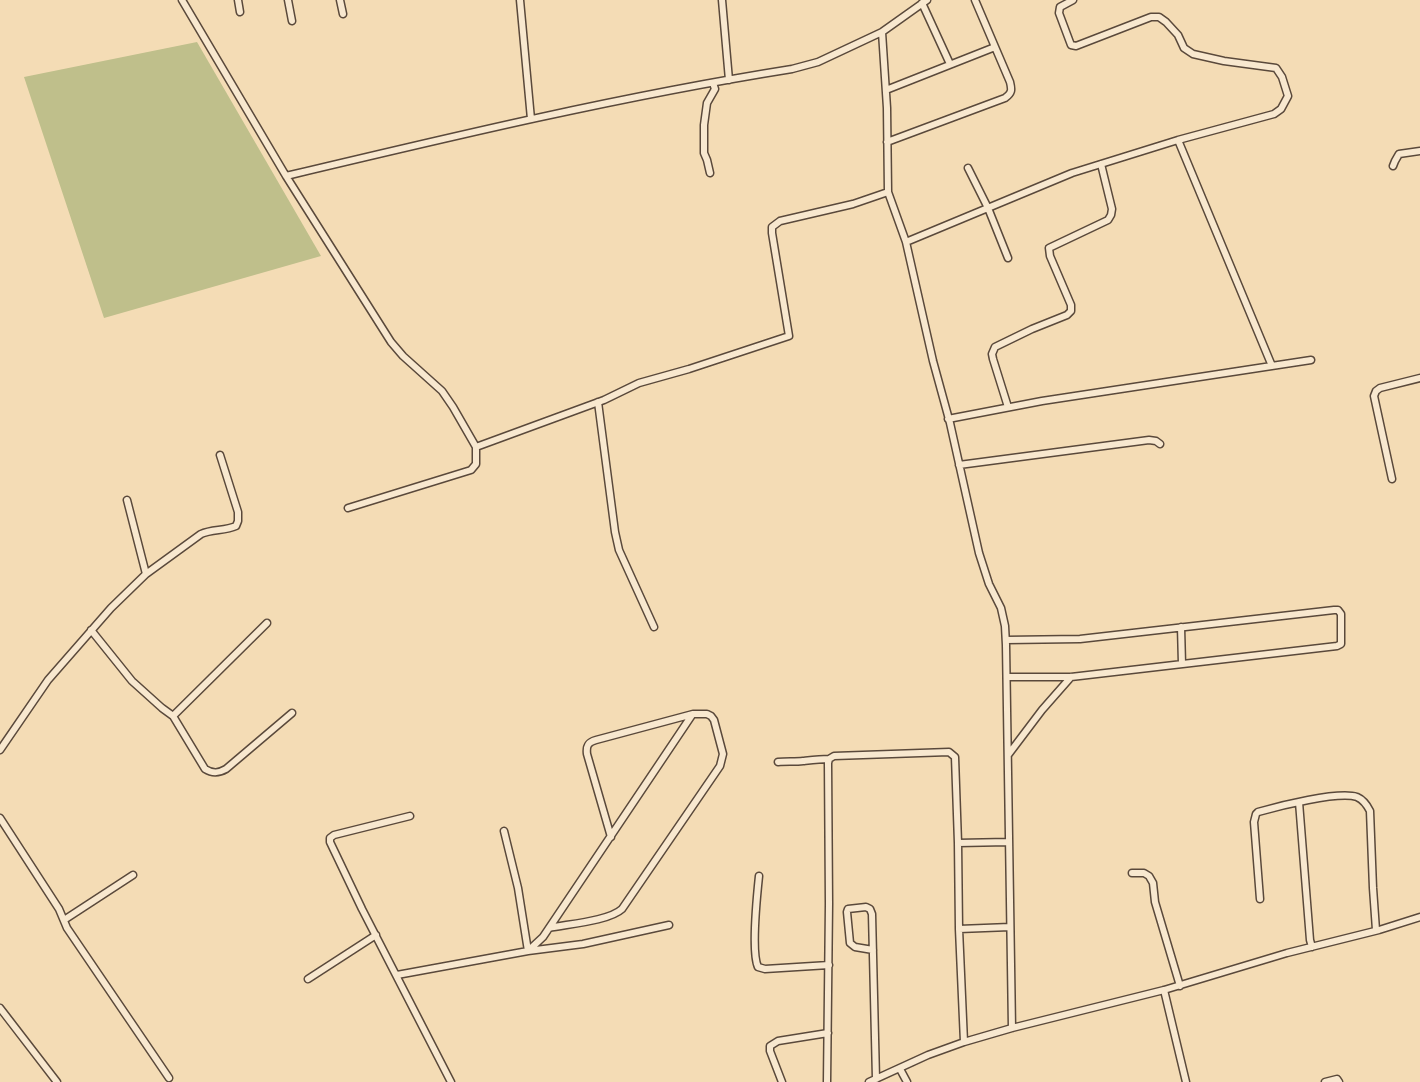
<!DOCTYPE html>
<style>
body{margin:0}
canvas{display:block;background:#f4dcb5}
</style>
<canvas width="1420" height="1082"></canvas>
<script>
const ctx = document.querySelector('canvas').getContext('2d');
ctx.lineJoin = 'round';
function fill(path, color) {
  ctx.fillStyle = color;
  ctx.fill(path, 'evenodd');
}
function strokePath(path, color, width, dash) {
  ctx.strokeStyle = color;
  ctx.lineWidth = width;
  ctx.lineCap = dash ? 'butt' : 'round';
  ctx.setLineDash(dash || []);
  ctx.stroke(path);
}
fill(new Path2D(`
 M197,42L321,256L104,318L24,77Z`), '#bfbf8b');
const minor = new Path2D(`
 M182,0L286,176L391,342L403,356L442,391L453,407L476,447V464L471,470L348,508
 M238,0L240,12
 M288,0L292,21
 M340,0L343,14
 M520,0L531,119
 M722,0L729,80
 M922,3L950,64
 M886,90L995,47
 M1178,140L1272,366
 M887,142L1005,98C1012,93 1012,90 1010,82L975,0
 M1393,166L1395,161L1399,154L1420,151
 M968,168L988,208L1008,258
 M710,173L707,160L704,153V125L707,103L715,89L713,83
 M286,176C454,136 622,96 792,69L818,62L882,32L927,0
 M888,192L906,242L933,361L950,423L979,553L989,584L1001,608L1005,626L1006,645L1012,1028
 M906,242L1072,173L1178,140L1274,114L1281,109L1288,96L1282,77L1276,68L1224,61L1193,54L1184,48L1178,35L1166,22L1159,17H1151L1076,46L1071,45L1059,13L1060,7L1073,0
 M598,402L615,532L619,550L654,627
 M1008,407L993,359L992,354L995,347L1032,329L1067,315L1071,311V305L1050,256L1049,248L1108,220L1111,215L1112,209L1101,164
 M948,419L1042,401L1311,360
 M476,447L604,400L639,383L689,369L789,336L772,233V227L780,221L853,204L888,192L887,108L882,32
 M959,465L1149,440L1156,441L1160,444
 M1392,479L1374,396L1376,391L1380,388L1420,378
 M127,500L146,574
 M1181,627L1182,664
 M91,630L132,681L162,708L173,716L205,769C213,774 219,773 226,769L292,713
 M1006,640L1080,639L1334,610H1338L1341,614V644L1337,646L1071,677H1007
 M173,716L267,623
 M0,750L48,680L111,608L146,574L201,534C212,529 225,531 236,526L238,521V512L220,455
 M1008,755L1042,710L1071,677
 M778,762C786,761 795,762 803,761C812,760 820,759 829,759
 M1299,802L1310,940L1312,947
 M410,816L334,835L330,838V842L362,909L451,1082
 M0,818L59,909L67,928L169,1078
 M958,843L1008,842
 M1132,873H1144L1149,876L1153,883L1155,902L1180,986
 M759,876C757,895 751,952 758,967L765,969L829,965
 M1260,899L1254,822L1256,814L1258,812C1279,806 1338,791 1357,797C1364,800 1367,805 1370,811L1373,888L1376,930
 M64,920L133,875
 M669,925L583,944L528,951L543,937L692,715
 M549,928C568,924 609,921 622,909L720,766L723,754L714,720L711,716L707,714H693L596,740C588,742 586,746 587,754L611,837
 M959,929L1010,927
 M873,950L855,947L850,943L847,912L848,909L866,907L870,909L872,914L876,1079
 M397,975L528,951L518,888L504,831
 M308,979L376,935
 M1164,990L1186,1082
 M0,1008L57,1082
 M900,1069L907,1082
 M782,1082L770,1051V1046L778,1041L828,1033
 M827,1082L829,904L828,763L829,759L834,756L949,752L955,757L958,843L959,929L964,1042
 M869,1082L928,1055L964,1042L1012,1028L1164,990L1287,953L1379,930L1420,917
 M1325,1082L1337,1079L1339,1082`);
strokePath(minor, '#5a493b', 9);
strokePath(minor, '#f8e8cf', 6);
</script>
